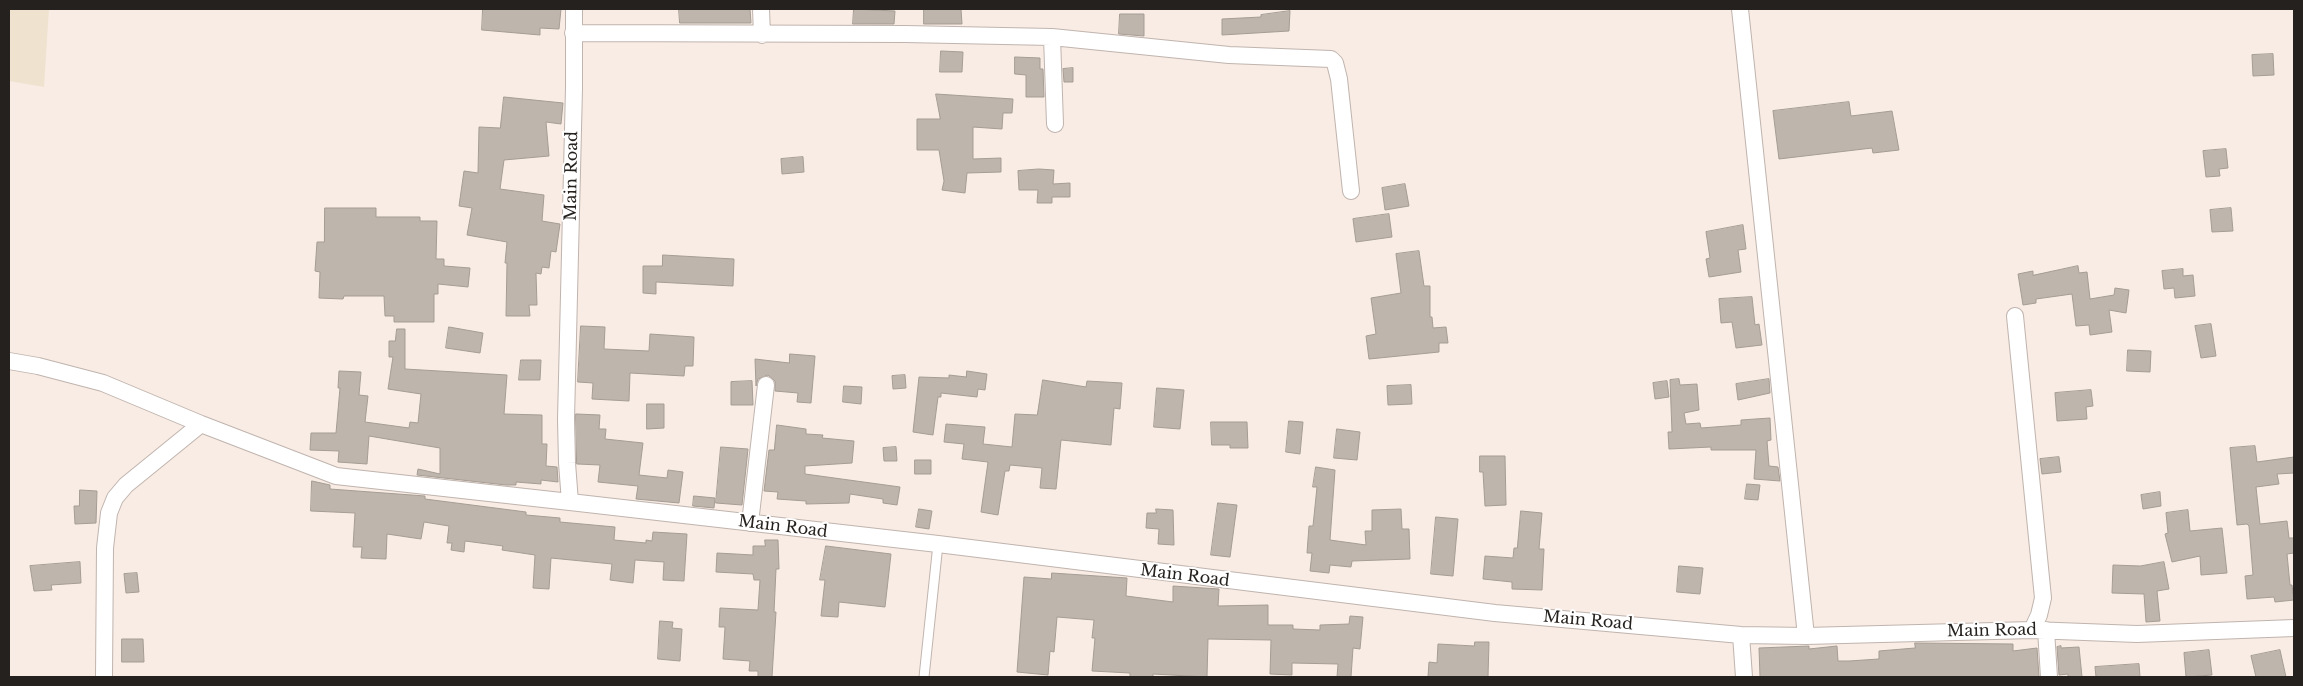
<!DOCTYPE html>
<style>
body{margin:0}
#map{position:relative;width:2303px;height:686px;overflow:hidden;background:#f8ece5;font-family:"Libre Baskerville",serif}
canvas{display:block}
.frame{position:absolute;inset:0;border:10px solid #25211e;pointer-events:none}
</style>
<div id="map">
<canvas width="2303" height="686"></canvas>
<div class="frame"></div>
</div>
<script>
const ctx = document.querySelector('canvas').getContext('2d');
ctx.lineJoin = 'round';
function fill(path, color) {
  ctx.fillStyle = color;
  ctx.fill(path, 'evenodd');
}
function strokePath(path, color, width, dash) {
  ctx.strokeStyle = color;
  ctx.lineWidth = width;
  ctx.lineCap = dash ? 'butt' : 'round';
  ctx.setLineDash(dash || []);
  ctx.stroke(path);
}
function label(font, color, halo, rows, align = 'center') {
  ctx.font = font + ' "Libre Baskerville",serif';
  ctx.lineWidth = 4;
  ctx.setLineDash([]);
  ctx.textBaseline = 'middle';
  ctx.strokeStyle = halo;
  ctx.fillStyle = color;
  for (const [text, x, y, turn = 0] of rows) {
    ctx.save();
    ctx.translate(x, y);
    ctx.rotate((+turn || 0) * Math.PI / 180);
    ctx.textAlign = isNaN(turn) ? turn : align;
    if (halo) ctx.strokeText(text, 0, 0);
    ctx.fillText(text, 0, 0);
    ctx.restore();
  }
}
fill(new Path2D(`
 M9,9H49L44,87L9,81Z`), '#efe3cf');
const building = new Path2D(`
 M483,9H561L559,29L540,28V35L482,30Z
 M679,9H750L751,23H680Z
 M854,9L895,11L894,24H853Z
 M924,9H961L962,24H924Z
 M1290,11L1289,31L1222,35V19L1261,17V15Z
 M1120,14H1144V36L1119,34Z
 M941,51L963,52L962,72H940Z
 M2273,54L2274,75L2253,76L2252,55Z
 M1015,57L1040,58V69H1043L1044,97H1026V75L1015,74Z
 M1073,68V82H1064L1063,69Z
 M936,94L1013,99L1012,113H1003L1002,129L973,127V159L1001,158V172L967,173L965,193L942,190L944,181L939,150H917V119H940Z
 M504,97L563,103L561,124L546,122L549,156L504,160L500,189L544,195L542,221L560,224L556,252L551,251L549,268L542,267L541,274L536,273L537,305H529L530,316H506L507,263H505L507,242L467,235L472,208L459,206L464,171L478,173L479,127L500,128Z
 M1849,102L1851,116L1892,111L1899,150L1873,153L1872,148L1779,159L1773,111Z
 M2226,149L2228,168L2219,169L2220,176L2206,177L2203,151Z
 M803,157L804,172L782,174L781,159Z
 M1039,169L1054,170L1053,184L1070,183V197H1052V203H1037L1038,190H1019L1018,171Z
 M1405,184L1409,206L1385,210L1382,188Z
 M325,208H376V217H420V221H437L436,259H444V266L470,268L468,287L438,284V294H434V322H394V316H385L384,296H344L343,299L319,298L320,272L315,271L317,242H324Z
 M2231,208L2233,231L2212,232L2210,210Z
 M1389,214L1392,237L1356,242L1353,219Z
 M1743,225L1746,249L1738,250L1741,272L1709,277L1706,259L1710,258L1706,232Z
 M1419,251L1424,286H1430V317H1432L1433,328L1446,327L1448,343H1439V352L1369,359L1366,336L1376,334L1371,298L1401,293L1396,254Z
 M663,255L734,259L733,286L656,282V294L643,293V266H662Z
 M2078,266L2079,273L2087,272L2090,299L2114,295L2115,288L2129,290L2126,313L2109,310L2112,332L2090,335L2089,325L2076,326L2072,294L2036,299V303L2023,305L2018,274L2033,271V275Z
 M2183,269V276L2193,275L2195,296L2175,298L2174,288L2164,289L2162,271Z
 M1752,297L1755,325L1759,324L1762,345L1736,348L1732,322L1721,323L1719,299Z
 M2211,324L2216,356L2201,358L2195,326Z
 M581,326L605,327L604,349L649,351L650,334L694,337L693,366H685L684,376L630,373L629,401L592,399L593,383L578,382Z
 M449,327L483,333L480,353L446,348Z
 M397,329H405V369L507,375L504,414L542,415V444H547L546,466L557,467L558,482L541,480V484L516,482V485H506L417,475L418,469L440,474V448L369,436L367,464L338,462L339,451L310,450L311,433H336L340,388H338L339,371L361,372L359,395L368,396L365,422L409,428L410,422L418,423L421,394L388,389L393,357H389V341H395Z
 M2128,350L2151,351L2150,372L2127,371Z
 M790,354L815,356L811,403L797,402L798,393L775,391V381L768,375L758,379L756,386L755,359L789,363Z
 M521,360H541L540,380H519Z
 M967,371L987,374L985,390L978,389L977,397L941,393V397H938L933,435L913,432L919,377L949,378V375L966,377Z
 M905,375L906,388L893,389L892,376Z
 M1679,379L1680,385L1697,384L1699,410L1684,413L1686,424L1700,423L1701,428L1741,425V420L1770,418L1771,440L1767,441L1769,466L1778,467L1780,481L1754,479L1756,450H1711V447L1669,449L1668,432H1672L1670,380Z
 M1769,379L1770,393L1738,400L1736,384Z
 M1043,380L1086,387L1087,381L1122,383L1120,409L1114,408L1111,445L1061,440L1056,489L1040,488L1042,468L1010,465L1009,471H1005L998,515L981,512L988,462L962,459L964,444L944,442L946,424L985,427L983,444L1012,447L1015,414L1037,415Z
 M752,381L753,405H731V382Z
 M1667,381L1669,397L1655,399L1653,383Z
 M1411,385L1412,404L1388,405L1387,386Z
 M844,386L862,387L861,404L843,402Z
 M1157,388L1184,390L1180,429L1154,427Z
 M2091,390L2093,406L2086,407L2087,419L2057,421L2055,393Z
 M647,404H664V428L647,429Z
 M576,414L600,415L599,429H606L605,439L643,443L639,475L667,478L668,470L683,472L679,503L636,499L638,486L598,482L600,465L577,464Z
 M1289,421L1303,422L1300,454L1286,452Z
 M1211,422H1247L1248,448H1230V445H1212Z
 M777,425L806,429V434L823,435L822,438L854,441L852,463L805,466V474L900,487L897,505L883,503V499L850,494L849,503L806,504V501L777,499L778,492L764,491L769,450H774Z
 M1337,429L1360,432L1357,460L1334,458Z
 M2255,446L2257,462L2294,457V473L2277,474L2279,484L2256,487L2260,524L2287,521L2289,538H2294V553L2287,554L2290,585H2292L2294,600L2275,602L2274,597L2247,599L2245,576L2253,575L2249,526L2247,524L2237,525L2230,448Z
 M721,447L748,449L742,505L716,503Z
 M896,447L897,461H884L883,448Z
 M1480,456H1505L1506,505L1485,506L1483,472H1480Z
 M2059,457L2061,472L2042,474L2040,459Z
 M915,460H931V474H915Z
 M1316,467L1335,470L1330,540L1366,545L1365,531H1372V510L1401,509L1402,529H1409L1410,559L1352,561L1351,567L1330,565L1329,573L1310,571L1312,553H1307L1309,526H1313L1317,487H1313Z
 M312,481L330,485V489L425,496V499L526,512V515L560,518V522L615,527L614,540L646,543V540L652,541L653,532L687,534L684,581L663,580L664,562L635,560L633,583L610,580L612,564L551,558L549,589L533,588L535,555L502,550L503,546L465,541L464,552L451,550L452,543H447L449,526L424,522L421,539L387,534L386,559L361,558L362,547H353L355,513L311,511Z
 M1747,484L1760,485L1758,500L1745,499Z
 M80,490L97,491L96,523L75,524L74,506H79Z
 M2160,492L2161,506L2143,509L2141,495Z
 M694,496L715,498L714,508L693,506Z
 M1218,503L1237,505L1230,557L1211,555Z
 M919,509L932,511L929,529L916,527Z
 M1156,509L1173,510L1174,545L1158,544L1159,529L1146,528L1147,513H1156Z
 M2188,510L2190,531L2222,528L2227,573L2201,575L2200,556L2172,562L2165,534L2168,533L2166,513Z
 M1521,511L1542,513L1539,549H1544L1542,590L1512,589V582L1483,579L1485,556L1513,558L1514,548H1517Z
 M1436,517L1458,519L1453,576L1431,574Z
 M765,540H778L779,569H776L774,612H776L772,677H758V671H749L750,661L723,659L725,627H719L720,608L758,610L760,580H754L753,574L716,572L717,553L753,555V546H765Z
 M826,546L891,554L885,607L839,602L838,617L821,616L825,580H820Z
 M80,562L81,583L51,585L52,590L34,591L30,566Z
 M2164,562L2169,589L2157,591L2160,621L2146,622L2144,594L2112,593L2113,565L2140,566Z
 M1679,566L1703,568L1700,594L1677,592Z
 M137,573L139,592L126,593L124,574Z
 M1052,573L1127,578L1126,596L1173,602V586L1219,589L1218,606L1268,605V625H1293V629L1320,630V625L1349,624L1350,616L1363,617L1360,649L1353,648L1351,677H1337L1338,664L1292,663V675L1270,674L1271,640L1208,639L1207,677L1153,674V677H1130V673L1092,671L1095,638H1092L1094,620L1057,617L1054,652L1050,651L1048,675L1017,672L1024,577L1051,579Z
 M660,621L673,622L672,628L682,629L680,661L658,659Z
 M122,639H143L144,662H122Z
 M1475,642H1489L1488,677H1428L1429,662L1437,663L1438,644L1474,646Z
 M1915,643L2013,644V651L2037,648L2039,677H1760L1759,648L1809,646V649L1837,646L1838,661H1849L1879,659V651L1915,648Z
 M2061,646V648L2079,647L2082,677H2068V674L2059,675L2057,647Z
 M2209,650L2212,675L2186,677L2184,653Z
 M2280,650L2286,677H2256L2251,656Z
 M2139,664L2140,677H2096L2095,667Z`);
fill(building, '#beb5ad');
strokePath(building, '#a59d94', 1);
const lane = new Path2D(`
 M924,677L938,544`);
const street = new Path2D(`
 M574,9V88L566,419L567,463L570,502L938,544L1495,613L1741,635L1806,636L2032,630L2137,634L2294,628
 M761,9L762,35
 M1740,9L1806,636
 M573,33L905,34L1052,37L1055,124
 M1052,37L1229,55L1331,59L1335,63L1339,79L1351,191
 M2015,316L2043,598L2039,615L2032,630
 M9,361L38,366L103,383L201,424L336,476L570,502
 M750,523L766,385
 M2046,630L2049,677
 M1741,635L1744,677
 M104,677L105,548L109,513L115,498L126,485L201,424`);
strokePath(lane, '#c0b4ae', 11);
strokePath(street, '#c0b4ae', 18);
strokePath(lane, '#fff', 9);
strokePath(street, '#fff', 16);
label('16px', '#25211e', '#fff', [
 ["Main Road",572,176,-89],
 ["Main Road",783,527,7],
 ["Main Road",1185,576,7],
 ["Main Road",1588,621,5],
 ["Main Road",1992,631,-1]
]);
</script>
